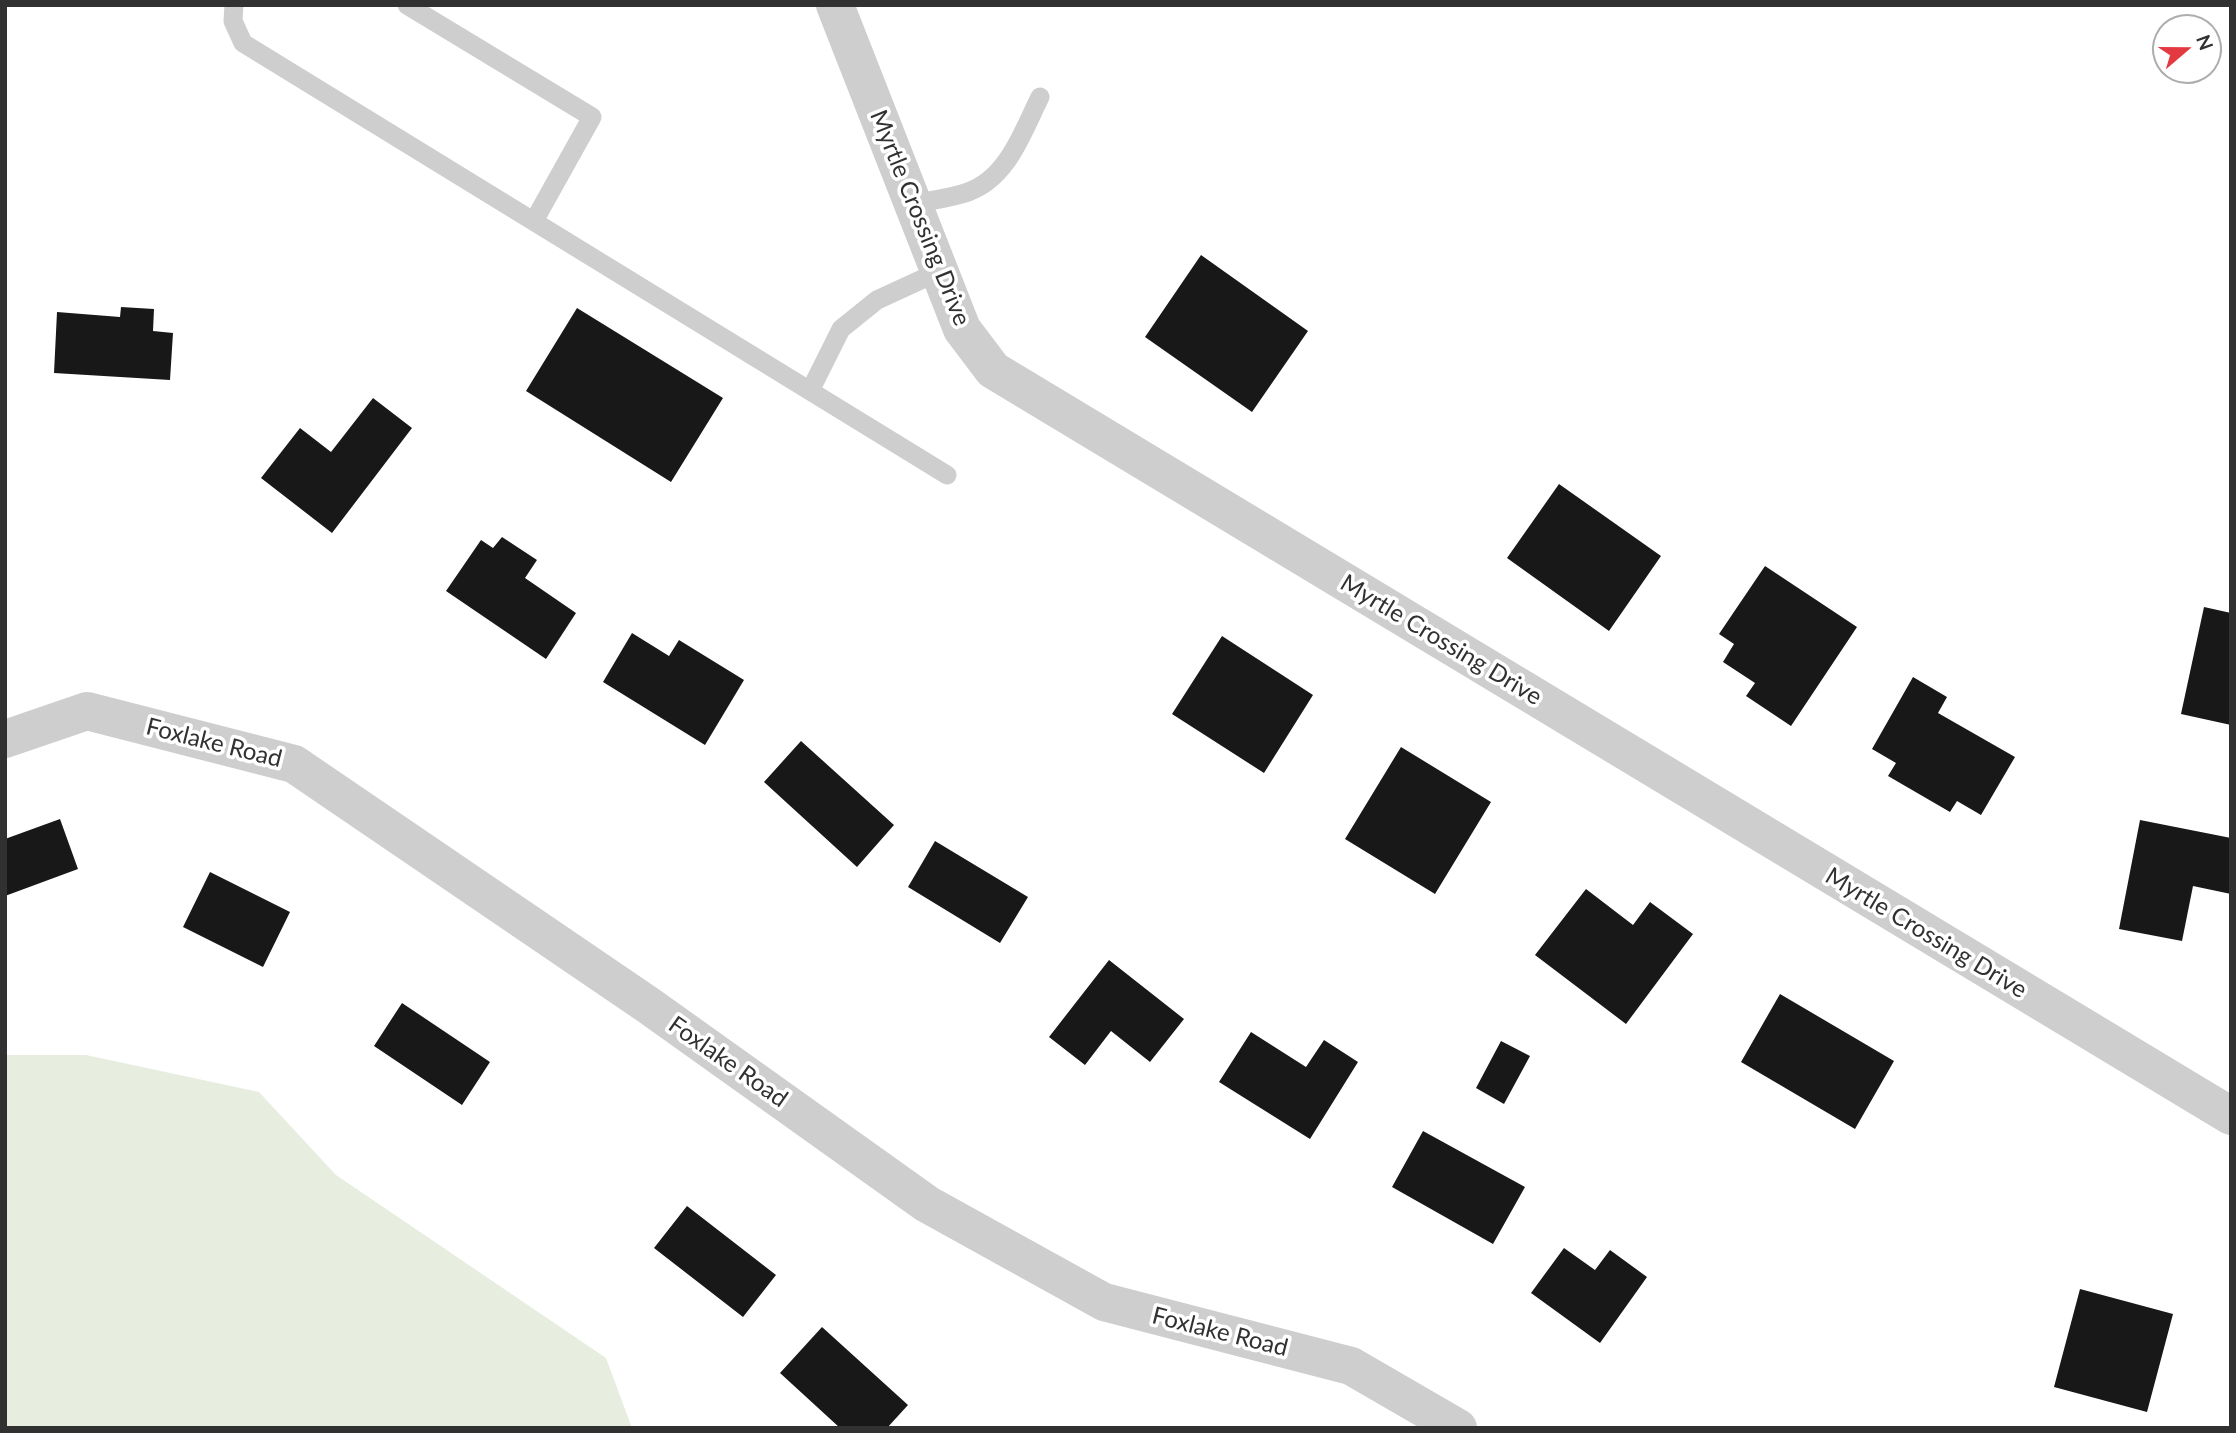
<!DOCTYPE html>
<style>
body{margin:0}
#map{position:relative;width:2236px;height:1433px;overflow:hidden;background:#fff;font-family:Lato,sans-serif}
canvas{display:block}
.frame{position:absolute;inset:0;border:7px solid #313131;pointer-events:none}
.north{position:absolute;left:2152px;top:14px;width:70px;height:70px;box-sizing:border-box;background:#fff;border:2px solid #adadad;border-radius:50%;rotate:70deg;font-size:19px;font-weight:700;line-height:28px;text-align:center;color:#313131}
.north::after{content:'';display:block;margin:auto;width:24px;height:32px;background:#e33941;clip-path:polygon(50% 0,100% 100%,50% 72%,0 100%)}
</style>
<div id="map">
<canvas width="2236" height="1433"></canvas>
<div class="frame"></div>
<div class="north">N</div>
</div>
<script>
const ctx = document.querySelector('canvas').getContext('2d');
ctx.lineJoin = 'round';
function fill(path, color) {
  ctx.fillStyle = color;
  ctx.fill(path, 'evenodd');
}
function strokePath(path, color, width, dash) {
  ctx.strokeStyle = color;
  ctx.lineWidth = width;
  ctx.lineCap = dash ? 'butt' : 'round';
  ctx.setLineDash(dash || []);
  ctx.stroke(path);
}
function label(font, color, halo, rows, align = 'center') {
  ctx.font = font + ' Lato,sans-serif';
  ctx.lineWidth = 7;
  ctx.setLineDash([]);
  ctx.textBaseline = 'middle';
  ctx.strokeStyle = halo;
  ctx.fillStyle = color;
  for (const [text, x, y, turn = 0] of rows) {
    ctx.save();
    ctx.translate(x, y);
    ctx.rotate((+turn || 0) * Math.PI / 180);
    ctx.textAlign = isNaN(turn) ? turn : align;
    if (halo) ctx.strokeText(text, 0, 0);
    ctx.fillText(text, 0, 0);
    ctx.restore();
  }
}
fill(new Path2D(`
 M5,1055H86L259,1092L336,1175L606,1358L632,1428H5Z`), '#e7eee0');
fill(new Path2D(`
 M1201,255L1308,331L1252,412L1145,337Z
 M121,307L154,309L153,331L173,333L170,380L54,373L57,312L120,317Z
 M577,308L723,398L671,482L526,391Z
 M373,398L412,428L332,533L261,478L300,428L331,452Z
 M1559,484L1661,556L1609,631L1507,558Z
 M502,537L537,560L525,578L576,613L546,659L446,591L481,540L493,548Z
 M1765,566L1857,627L1791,726L1746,696L1755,683L1723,662L1734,644L1719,634Z
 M2204,607L2231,613V725L2181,714Z
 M632,633L669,656L679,640L744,680L705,745L603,682Z
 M1222,636L1313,695L1264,773L1172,714Z
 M1913,677L1947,697L1938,713L2015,757L1981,815L1957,801L1950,812L1888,776L1896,763L1872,749Z
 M801,741L894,825L857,867L764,782Z
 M1401,747L1491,802L1435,894L1345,839Z
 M60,819L78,869L5,896V839Z
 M2140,820L2231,838V894L2193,886L2182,941L2119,929Z
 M935,841L1028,897L1000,943L908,887Z
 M210,872L290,912L263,967L183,927Z
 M1586,889L1633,925L1650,902L1693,934L1626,1024L1535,955Z
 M1109,960L1184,1019L1150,1062L1111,1031L1085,1065L1049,1037Z
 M1780,994L1894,1061L1855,1129L1741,1062Z
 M402,1003L490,1062L462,1105L374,1046Z
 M1251,1032L1306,1067L1324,1040L1358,1062L1310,1139L1219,1082Z
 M1501,1041L1530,1056L1504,1104L1476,1088Z
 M1423,1131L1525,1187L1493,1244L1392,1187Z
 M687,1206L776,1275L743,1317L654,1248Z
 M1564,1248L1595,1270L1610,1250L1647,1277L1600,1343L1531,1293Z
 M2080,1289L2173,1314L2147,1412L2054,1387Z
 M822,1327L908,1405L887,1428H840L780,1373Z`), '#181818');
strokePath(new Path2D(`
 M234,5L233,21L243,43L947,475
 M407,5L592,117L534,221
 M914,204C932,200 951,198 968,192C1008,178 1023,131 1040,97
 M810,391L841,329L877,300L940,271`), '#cecece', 19);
strokePath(new Path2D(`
 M835,5L962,329L993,370L2231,1116
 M5,739L87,711L294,764L648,1005L927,1204L1104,1302L1351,1366L1458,1428`), '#cecece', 38);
label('24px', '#313131', '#fff', [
 ["Myrtle Crossing Drive",920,218,68],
 ["Myrtle Crossing Drive",1441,640,31],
 ["Foxlake Road",214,743,14],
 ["Myrtle Crossing Drive",1926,933,31],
 ["Foxlake Road",728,1062,35],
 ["Foxlake Road",1220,1332,14]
]);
</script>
